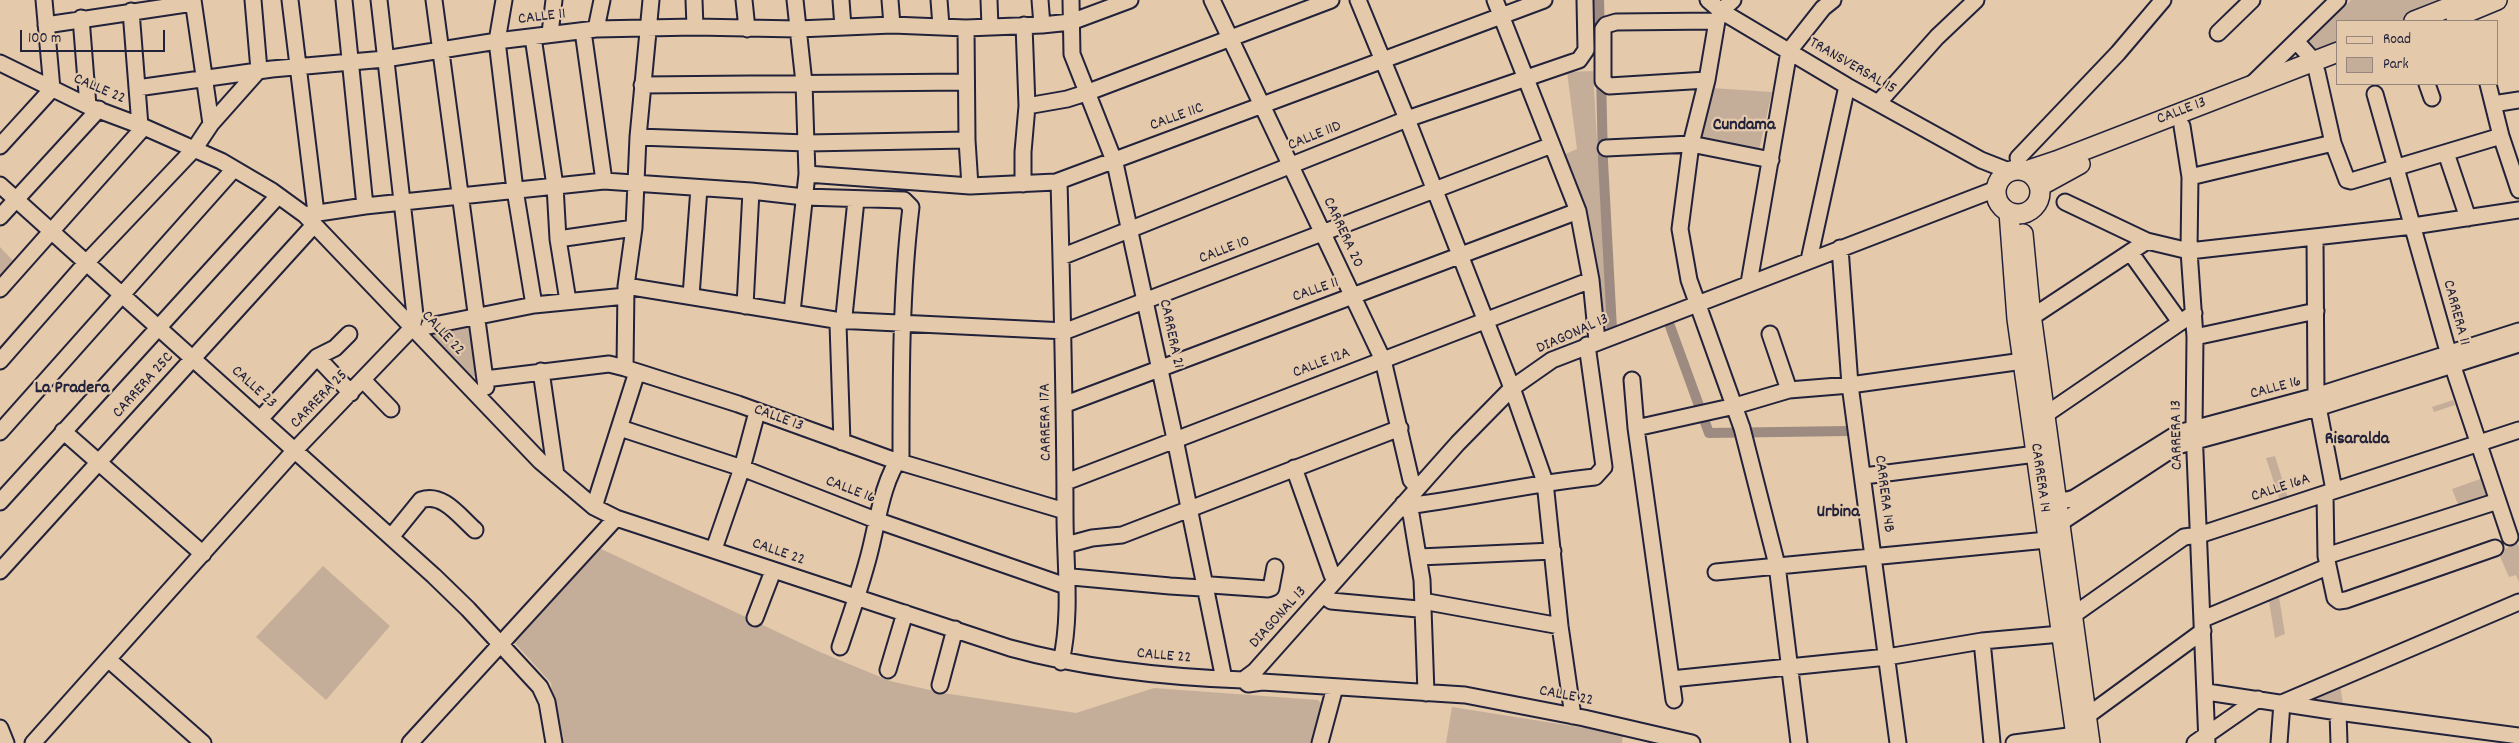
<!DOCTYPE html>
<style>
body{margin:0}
#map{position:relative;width:2519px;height:743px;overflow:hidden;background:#e4c9ab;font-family:Dekko,sans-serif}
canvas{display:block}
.legend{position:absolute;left:2336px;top:20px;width:162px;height:65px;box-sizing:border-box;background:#e4c9ab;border:1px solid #96867e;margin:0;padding:6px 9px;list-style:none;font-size:15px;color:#22223b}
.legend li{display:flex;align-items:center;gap:10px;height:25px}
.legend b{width:25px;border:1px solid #96867e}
.scale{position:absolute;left:20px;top:30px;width:145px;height:22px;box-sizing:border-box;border:2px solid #22223b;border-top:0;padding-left:6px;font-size:15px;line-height:18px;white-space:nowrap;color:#22223b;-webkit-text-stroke:4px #e4c9ab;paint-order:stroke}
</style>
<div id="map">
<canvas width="2519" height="743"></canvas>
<ul class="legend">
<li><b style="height:6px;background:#e4c9ab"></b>Road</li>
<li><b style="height:14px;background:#c5ae99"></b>Park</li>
</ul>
<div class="scale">100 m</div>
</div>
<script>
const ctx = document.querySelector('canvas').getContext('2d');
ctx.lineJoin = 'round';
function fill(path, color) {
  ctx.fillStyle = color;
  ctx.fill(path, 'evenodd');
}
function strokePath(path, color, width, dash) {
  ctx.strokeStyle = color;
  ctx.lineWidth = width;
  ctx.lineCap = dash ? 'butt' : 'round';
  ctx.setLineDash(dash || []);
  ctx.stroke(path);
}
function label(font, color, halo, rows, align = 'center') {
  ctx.font = font + ' Dekko,sans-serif';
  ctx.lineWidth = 4.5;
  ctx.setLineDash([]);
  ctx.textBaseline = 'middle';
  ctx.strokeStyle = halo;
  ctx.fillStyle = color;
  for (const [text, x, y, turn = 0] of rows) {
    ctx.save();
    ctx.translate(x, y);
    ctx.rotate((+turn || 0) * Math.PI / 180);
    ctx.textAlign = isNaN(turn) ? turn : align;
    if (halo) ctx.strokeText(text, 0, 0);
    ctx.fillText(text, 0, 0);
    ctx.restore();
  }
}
fill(new Path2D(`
 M2351,0H2460L2413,21H2338V48L2313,57L2306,45Z
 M1593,71L1608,329L1602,332L1563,155L1577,149L1567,72Z
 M1712,88L1772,92L1759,150L1697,138Z
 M0,247L19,267L6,279L0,274Z
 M470,322L478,376L471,377L429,334L432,328Z
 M2453,400L2455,405L2434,412L2432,407Z
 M2275,456L2289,501L2281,504L2266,458Z
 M2483,478L2491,502L2461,512L2452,489Z
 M2517,543L2519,547V582L2516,575L2509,577L2498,552Z
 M597,547L820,652L890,681L943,693L1076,713L1154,688L1318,700L1321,703V707L1310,743H557L551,683L512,640Z
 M323,566L390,626L326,700L256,637Z
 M2278,591L2285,634L2275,638L2268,595Z
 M2340,683L2343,705L2302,700Z
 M1452,707L1623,734L1622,743H1446Z`), '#c5ae99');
strokePath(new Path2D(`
 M1599,0L1600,34
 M1601,76L1603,161L1612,329
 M1670,326L1709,433L1848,431`), '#9d8b82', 10);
const minor = new Path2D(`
 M193,0L211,124
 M290,0L316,213
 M344,0L365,206
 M434,0L486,387
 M504,0L497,41L515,190L534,305
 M694,0L695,27
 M744,0L747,29
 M841,0L843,27
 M890,0L892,25
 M939,0L941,26
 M989,0L990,27
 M1040,0L1042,25
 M1071,0L1072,54L1115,163L1175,439L1224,679
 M1212,0L1383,360L1411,480L1418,488
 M1358,0L1407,119L1512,388L1545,482L1560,626L1573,716
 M1495,0L1578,211L1591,280L1597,341
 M1708,0L1721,11L1847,86L1981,160L2009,171
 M1733,0L1721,11L1717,21L1707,80L1691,144L1680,229L1689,280L1742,428L1777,565L1799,743
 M131,11L140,126
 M81,18L88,106
 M46,25L193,3
 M966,28L967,140L970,186
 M596,29L602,0
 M583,31L604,181
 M550,33L554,0
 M2218,33L2252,0
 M533,37L555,186L558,239L568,301
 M2296,41L2314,61
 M0,63L88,106L144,127L221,161L272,191L305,215L540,461L594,507L616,518L1010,648C1086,669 1164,677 1243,680L1248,684L1262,682L1465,695L1584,718L1692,743
 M2317,72L2333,143L2347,180L2351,181L2501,136
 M1707,80L1609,86L1603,81V29L1606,25L1616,22L1717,21
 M2253,83L2338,0
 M2427,84L2432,98
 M2488,84L2501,136L2519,190
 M642,85L966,82
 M137,88L272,69L385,59L497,41L596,29L695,27L798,29L892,25L966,28L1042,25L1071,22L1130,0
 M2375,94L2449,355L2510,537
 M1879,102L1937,37L1976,0
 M2493,104L2519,100
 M1027,106L1067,99L1086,93L1331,0
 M2182,126L2190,177L2189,251L2195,337L2194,429L2207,743
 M638,137L807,143L967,140
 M0,146L52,89L44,0
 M1606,148L1691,144L1771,160
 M2446,153L2468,218
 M2018,158L2118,53L2163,0
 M807,174L970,186L1056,182L1544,0
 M2190,177L2333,143
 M1059,181C1062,292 1065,403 1065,515C1065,564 1072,613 1061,662
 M1023,184V152L1027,106L1024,25
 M0,185L434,576L468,609L540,687L547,702L554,743
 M2065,202L2147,241L2189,251L2413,226L2519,210
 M305,215L365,206L604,181L751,191L804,197L904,200L911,207C901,290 901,373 901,456C882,481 877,525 869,555C861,586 850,617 840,647
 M0,217L99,109
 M2315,237L2316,396L2334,490
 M558,239L634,228
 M1840,248L1850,385L1898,743
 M2130,252L2180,322
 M1061,257L1407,119L1579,60L1586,50L1585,0
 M1809,260L1847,86
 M1749,283L1789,51L1823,8L1833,0
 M626,286L835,320L1066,331L1552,145
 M0,289L144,127
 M691,296L699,188
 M745,306L751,191
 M792,312L807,174L804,83L795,0
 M2032,317L2147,241
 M429,326L534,305L626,296
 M1770,334L1789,390
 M2195,337L2316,311
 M317,357L351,393
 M0,361L86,263L195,148L211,124L259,70L253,0
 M625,368L626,286L634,228L638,137L651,0
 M541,371L556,475
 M485,379L609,364L625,368L738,404L893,460L1065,511
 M363,380L391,409
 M1632,380L1636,428L1674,700
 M1066,404L1578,211
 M2045,415L2194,313
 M261,418L317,357L335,348L349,334
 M620,428L742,468L873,519L1063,585L1072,577L1170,586L1202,588L1211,585L1268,589L1271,588L1275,567
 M1636,428L1735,406L1789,390L1850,385L2023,361
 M63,431L203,554
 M0,432L234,169
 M842,442L838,324L844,316L856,200
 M1294,468L1332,575L1337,579
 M1864,476L2036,454
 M1066,482L1591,280
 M2325,494L2326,556L2335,598L2339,601L2346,600L2495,548
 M2056,496C2062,501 2066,501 2074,498L2178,433L2316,396L2519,331
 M0,502L278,196
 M1403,504L1411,514L1422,580L1426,693
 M594,507L637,372
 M1409,509L1414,505C1475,497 1534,483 1595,477L1604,467L1587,345
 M2060,523L2177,446L2317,408L2519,344
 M391,537L421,500C443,492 460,517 475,530
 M1066,545L1092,538L1122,535L1400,428
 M714,549L742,468L757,412
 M2326,556L2498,501
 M1419,557L1553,551
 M0,571L314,225
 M1716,572L2047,540
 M1323,595L1331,601L1418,609L1428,602L1560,626
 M2072,616L2184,537L2199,535L2519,430
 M755,618L773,571
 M2203,619L2327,567
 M1982,641L1992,743
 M109,660L203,743
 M888,670L905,613
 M1671,679L1887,657L1982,641L2061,634
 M1243,680L1255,671L1458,443L1512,388L1552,360L1996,189
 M940,685L955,629
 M2207,692L2338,712L2519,736
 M2282,703L2519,602
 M2338,712L2339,743
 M2087,716L2203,631
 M0,728L6,743
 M33,743L295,450L412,328L415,315L379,0
 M410,743L616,518
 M1320,743L1335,687
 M2014,743L2076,735
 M2195,743L2258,699
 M2279,743L2282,703`);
const major = new Path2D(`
 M2456,17L2497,0
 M2414,21L2468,0
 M1996 192a22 22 0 1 1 44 0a22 22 0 1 1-44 0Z
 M2026,171L2056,161L2338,52
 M2040,186L2080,164
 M2009,212L2017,319L2077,743
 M2023,234L2030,307L2090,743`);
strokePath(minor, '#22223b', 19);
strokePath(major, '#22223b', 22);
strokePath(minor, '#e4c9ab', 15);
strokePath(major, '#e4c9ab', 19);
label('16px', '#22223b', '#e4c9ab', [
 ["CALLE 11",542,18,-7],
 ["TRANSVERSAL 15",1852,67,30],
 ["CALLE 22",99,90,23],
 ["CALLE 13",2182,112,-21],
 ["CALLE 11C",1177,118,-20],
 ["CALLE 11D",1315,137,-22],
 ["CARRERA 20",1342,233,65],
 ["CALLE 10",1225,251,-21],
 ["CALLE 11",1316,291,-19],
 ["CARRERA 11",2455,313,75],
 ["CALLE 22",442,334,47],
 ["CARRERA 21",1170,334,78],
 ["DIAGONAL 13",1573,335,-24],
 ["CALLE 12A",1322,364,-21],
 ["CARRERA 25C",144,386,-48],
 ["CALLE 23",253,388,42],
 ["CALLE 16",2276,389,-15],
 ["CARRERA 25",320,400,-46],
 ["CALLE 13",778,419,20],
 ["CARRERA 17A",1047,422,-91],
 ["CARRERA 13",2178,435,-91],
 ["CARRERA 14",2039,478,82],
 ["CALLE 16A",2281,489,-18],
 ["CALLE 16",850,491,21],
 ["CARRERA 14B",1883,494,83],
 ["CALLE 22",778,553,19],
 ["DIAGONAL 13",1279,618,-48],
 ["CALLE 22",1164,657,5],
 ["CALLE 22",1566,697,11]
]);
label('bold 18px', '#22223b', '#e4c9ab', [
 ["Cundama",1744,127],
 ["La Pradera",72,390],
 ["Risaralda",2357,441],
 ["Urbina",1838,514]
]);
</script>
